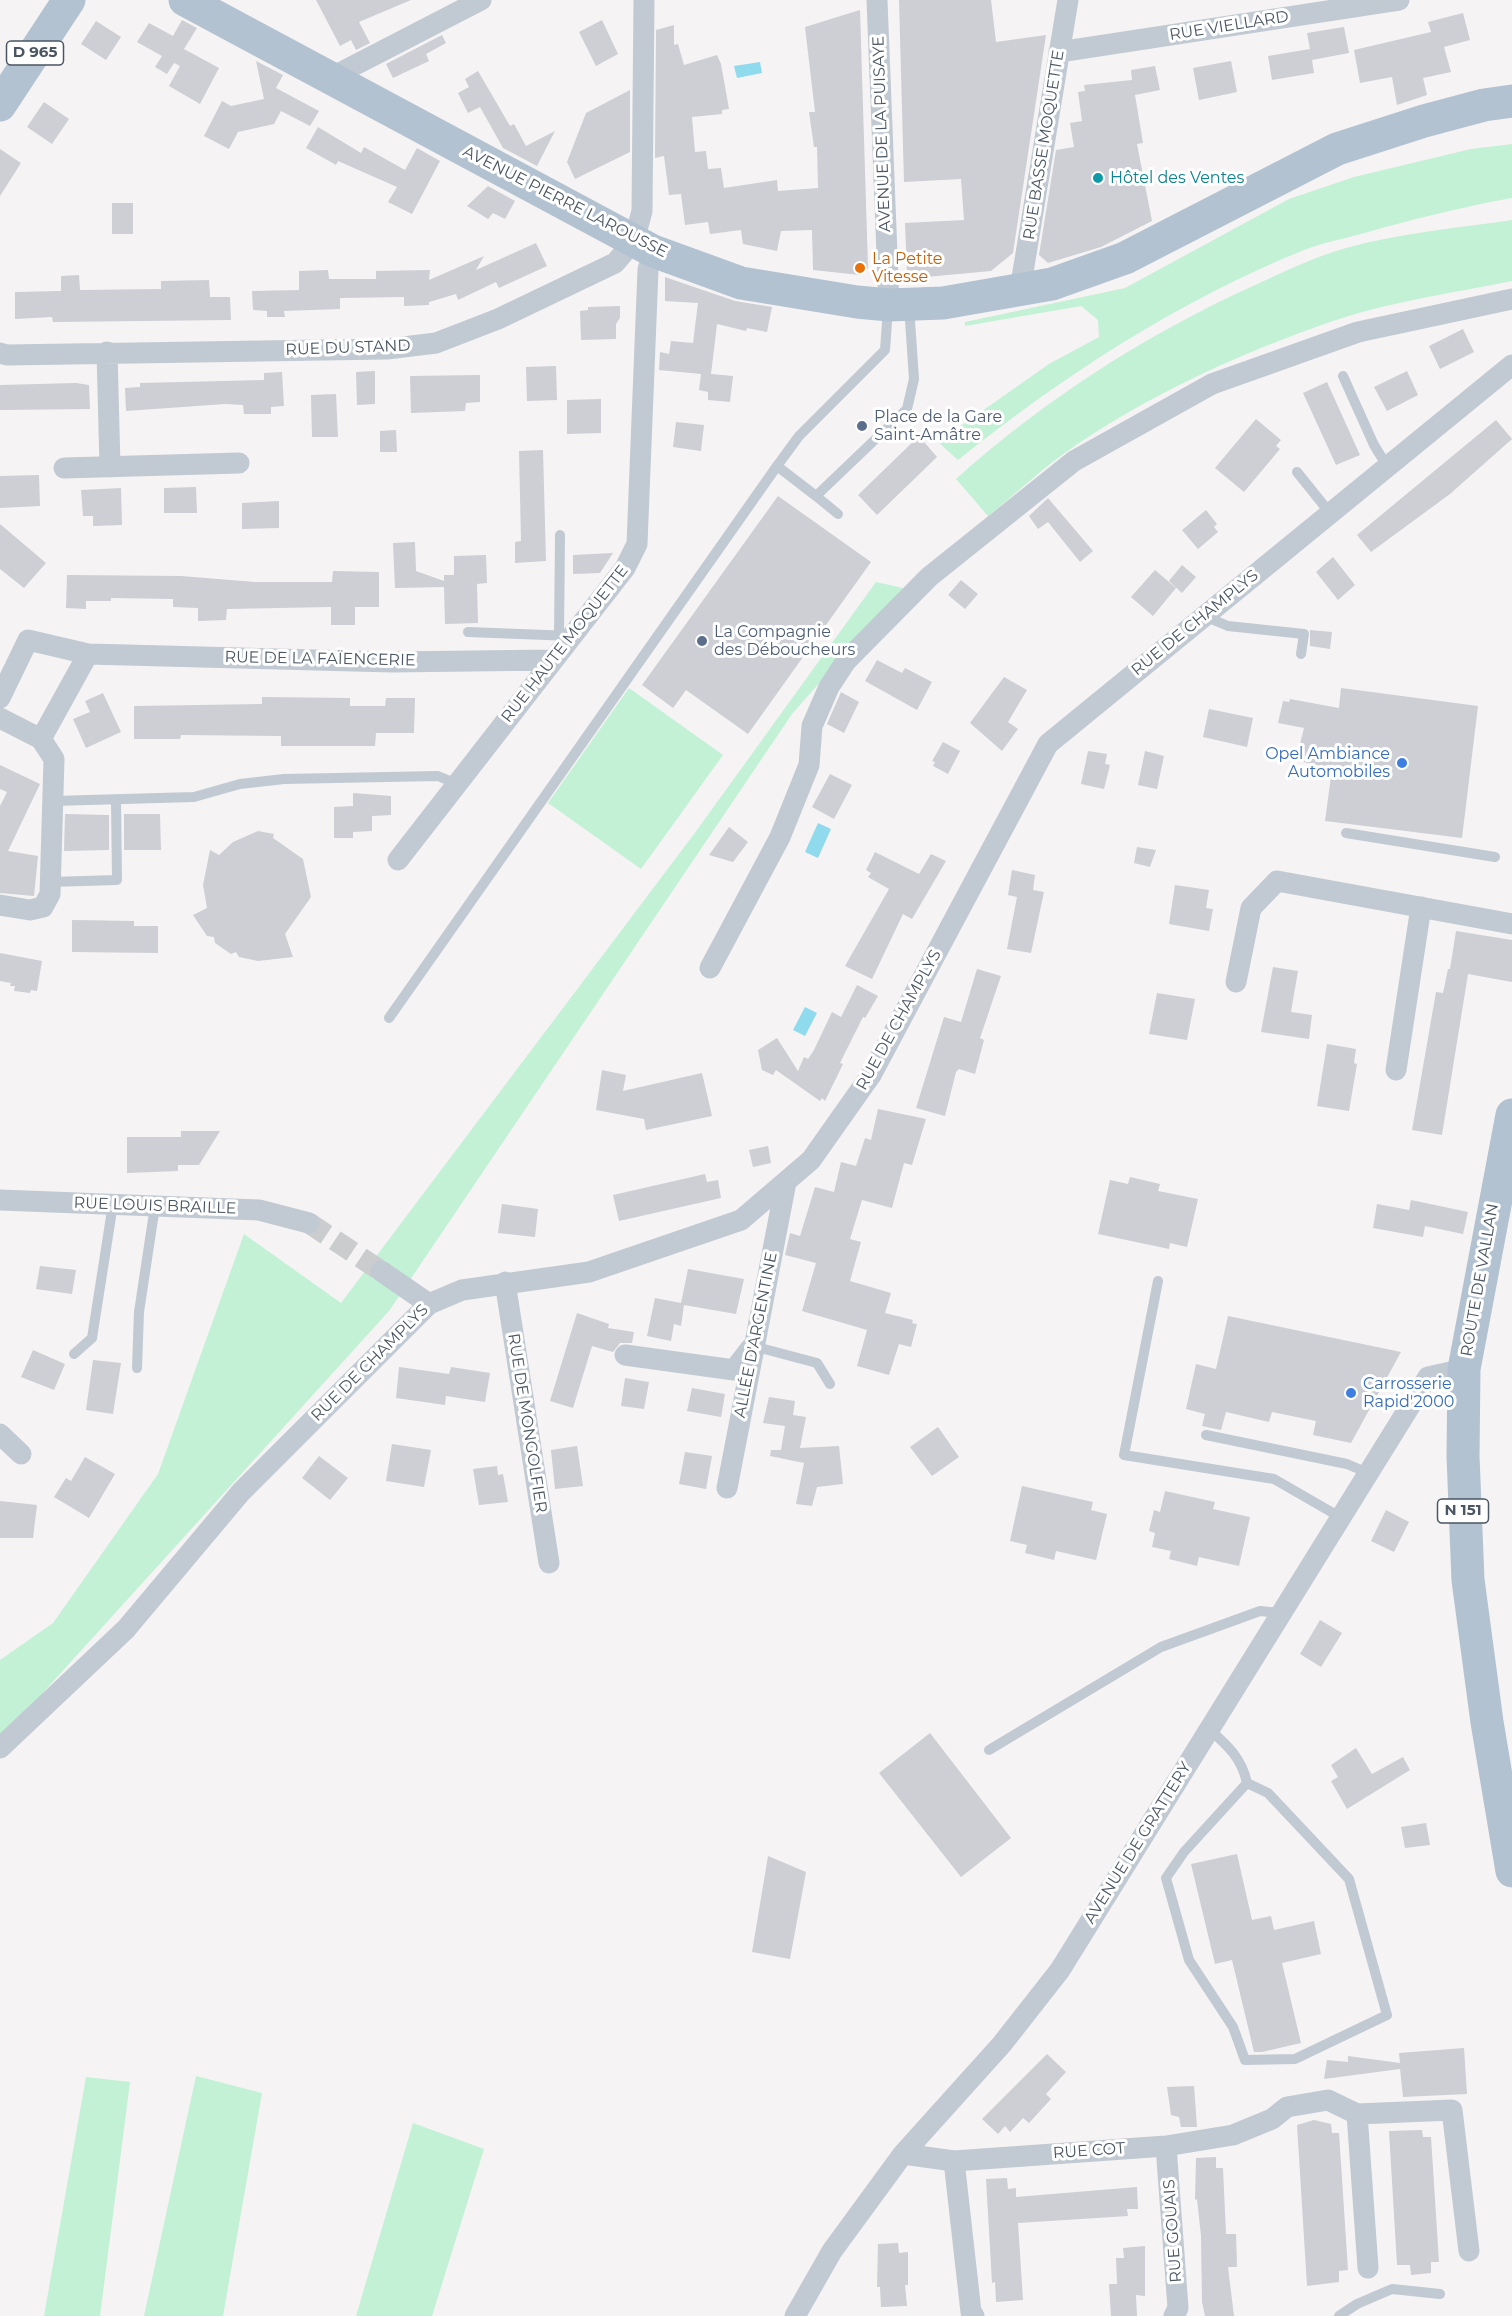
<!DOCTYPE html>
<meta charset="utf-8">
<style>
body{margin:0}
canvas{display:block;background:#f5f3f3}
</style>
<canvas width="1512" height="2316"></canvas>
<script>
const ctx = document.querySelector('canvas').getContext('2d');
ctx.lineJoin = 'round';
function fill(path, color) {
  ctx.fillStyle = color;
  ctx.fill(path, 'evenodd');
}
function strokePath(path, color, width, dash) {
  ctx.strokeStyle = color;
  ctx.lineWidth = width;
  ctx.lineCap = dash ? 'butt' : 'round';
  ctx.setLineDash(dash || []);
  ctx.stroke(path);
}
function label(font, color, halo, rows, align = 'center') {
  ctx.font = font + ' Montserrat,sans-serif';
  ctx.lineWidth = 6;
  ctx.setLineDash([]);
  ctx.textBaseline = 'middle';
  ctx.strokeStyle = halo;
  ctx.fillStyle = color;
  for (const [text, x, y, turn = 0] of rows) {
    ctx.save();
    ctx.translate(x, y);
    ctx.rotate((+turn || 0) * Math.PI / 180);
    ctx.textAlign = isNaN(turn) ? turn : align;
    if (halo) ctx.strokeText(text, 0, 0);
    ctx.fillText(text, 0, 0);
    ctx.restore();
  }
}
fill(new Path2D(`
 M1512,144V198C1461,207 1410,220 1361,234C1342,239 1322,243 1304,250C1178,301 1064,375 958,460L938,442L1049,364L1099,337L1098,320L1081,306L965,326V322L1125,288L1289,199L1354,177L1471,149Z
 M1512,220V281C1452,293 1388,302 1330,322C1236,355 1143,397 1062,455C1036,474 1013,496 988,516L956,479C1044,400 1145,335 1253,286C1283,272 1314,257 1346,248C1400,233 1456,228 1512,220Z
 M876,582L903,588L792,714L389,1311L0,1740V1660L53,1623L158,1474L244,1234L341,1303L697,830Z
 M629,688L723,755L641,869L548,803Z
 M196,2076L262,2093L223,2316H144Z
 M86,2077L130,2082L100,2316H44Z
 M413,2123L484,2149L432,2316H356Z`), '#c3f1d5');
fill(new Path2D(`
 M760,62L762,73L737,78L734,66Z
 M818,823L831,829L818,858L805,852Z
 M805,1007L817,1013L805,1036L793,1030Z`), '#90daee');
fill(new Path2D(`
 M316,0H411L359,22L370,43L356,50L351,40L340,46Z
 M899,0H991L996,42L1046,35L1013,253L991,271L915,278L907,273L905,223L964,220L961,179L904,182Z
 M860,10L868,268L860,275L813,270L812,230L781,231L777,251L743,244L741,230L710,234L708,222L685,225L681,194L669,195L664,156L655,158L656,30L674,25V45L678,44L684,65L717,55L721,64L729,109L722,110V114L692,117L695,152L706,151L708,169L721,168L724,188L777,180L778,191L818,188L817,147H814L809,112H815L805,27Z
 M1463,13L1470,40L1444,47L1451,72L1423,78L1427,95L1397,105L1392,77L1360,83L1354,50L1431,32L1428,22Z
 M182,20L197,28L184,49L219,68L200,104L169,86L180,66L174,63L167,74L155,67L162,56L137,42L149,23L173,36Z
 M602,20L618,54L596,66L579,32Z
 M96,21L121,37L106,60L81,44Z
 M1344,27L1349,53L1312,60L1314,73L1272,80L1268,56L1310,49L1307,33Z
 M442,35L446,43L426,54L429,61L393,78L386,64Z
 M256,61L283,75L276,88L319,111L310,126L281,111L274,124L238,132L229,149L204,136L222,101L231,106L264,99Z
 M1231,61L1237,92L1199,100L1193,68Z
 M1155,66L1160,90L1135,95L1143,143L1137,144L1152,221L1101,247L1048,263L1039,255L1056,150L1074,147L1070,123L1082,121L1078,92L1085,91L1084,85L1132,80L1131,70Z
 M478,71L510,126L514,124L526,146L555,131L537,166L503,148L480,107L468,113L458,93L469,87L465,79Z
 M630,90V152L575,179L567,162L586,113Z
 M44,102L69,119L52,144L27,127Z
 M318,127L361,153L364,147L405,170L417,148L440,161L412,214L388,202L397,187L338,161L336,165L306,148Z
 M0,149L21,163L0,196Z
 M488,186L515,201L505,219L493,213L488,219L467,206Z
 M112,203H133V234H112Z
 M536,243L547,266L499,288L496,282L458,300L456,294L429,302V305L404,306V297L340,298V309L284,311L285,317H267V311L253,310L252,291L299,290V271L328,270L329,279H376V271L430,270L429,280L484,256L476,270Z
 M79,275L80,290L161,289V281L209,280L210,297H230L231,320L53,322L52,317L15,319V292L61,291V276Z
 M665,277L735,301L772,307L767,332L747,328L746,331L717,324L711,374L733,376L730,402L708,400V392L699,390L701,374L659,370L660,352L669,354L671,341L693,343L698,303L665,301Z
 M620,306V318L616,324V339L581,340L580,311L588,310V307Z
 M1463,329L1474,352L1440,369L1429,346Z
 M556,366L557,400L527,401L526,367Z
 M375,371V404L357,405L356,372Z
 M1407,371L1418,395L1387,411L1374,387Z
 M282,372L284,406L271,407V414H244L243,405L225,404L126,411L125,388L140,387V383L264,380V373Z
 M480,375V402L466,403L465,411L411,413L410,376Z
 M1327,382L1360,455L1336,465L1303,393Z
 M76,383L89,385L90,409L0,410V385Z
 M336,394L338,437H312L311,395Z
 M601,399V433L567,434V400Z
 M1256,419L1281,440L1276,446L1280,449L1244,492L1215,468Z
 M1496,420L1512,439L1450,494L1371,552L1357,535Z
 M676,422L704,425L701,451L673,447Z
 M396,430L397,452H380V431Z
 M919,436L937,457L877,515L858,495Z
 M543,450L546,561L515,563V542L521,541L519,451Z
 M39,475L40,506L0,508V476Z
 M196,487L197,513H164V488Z
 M121,488L122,525L93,526V516H83L81,490Z
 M778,496L871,562L748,734L686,690L673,708L642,685Z
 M1048,498L1093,551L1080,562L1048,522L1038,529L1029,516Z
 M279,501V528L242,529V503Z
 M1206,510L1217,524L1214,527L1218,532L1198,549L1182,530Z
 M0,524L46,563L24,588L0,569Z
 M415,542L416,571L444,581V575H454V556L486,555L487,583L477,584L478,623L445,624L444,587L395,588L393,543Z
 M613,553L600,573L573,574V555Z
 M1333,557L1355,585L1338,600L1316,572Z
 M1182,565L1196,577L1182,593L1169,581Z
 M1155,570L1176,588L1153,616L1131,597Z
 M333,571L379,572V607H355V625H331V607L227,609L226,620L198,621V608L173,607V599L111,598V601H86V609L66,608L67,575L181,576L255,582H332Z
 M961,580L978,594L965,609L948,595Z
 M1310,630L1332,632L1330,649L1310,646Z
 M877,660L902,673L905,668L932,682L917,710L865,681Z
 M1004,677L1027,690L1008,722L1018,729L1002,751L970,723Z
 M1341,688L1478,706L1462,838L1325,821L1332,769L1296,760L1304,728L1278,723L1283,701L1289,702L1290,699L1339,708Z
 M841,692L859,702L844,733L827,724Z
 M103,693L121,732L86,748L73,719L90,712L85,701Z
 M262,697L350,698V706H385L386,698H415L414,733H376L375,746H281V736L181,735L180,739H134V706L262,704Z
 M1209,709L1253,718L1247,747L1203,737Z
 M943,742L960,751L948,774L933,766L935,762L932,761Z
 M1088,751L1107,754L1105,764L1110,765L1104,789L1081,784Z
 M1145,751L1164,756L1157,789L1138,785Z
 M0,765L40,784L8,851L38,856L34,896L0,893V806L7,792L0,789Z
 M830,774L852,785L834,819L812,807Z
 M353,793L391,796V815L372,816V831L353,832V838H334V807L353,806Z
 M65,814L109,815V850L64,851Z
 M124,814H160L161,850H124Z
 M729,827L748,842L733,862L709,855Z
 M258,831L274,834L273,838L303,859L311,897L285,934L293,957L258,961L239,957L236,952L231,954L215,943L214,937L207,936L193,915L207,908L203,885L210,850L219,855L233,842Z
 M1137,847L1156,850L1150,867L1134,863Z
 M875,852L919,874L931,854L946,861L912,919L903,914L872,979L845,966L889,889L868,877L871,873L866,870Z
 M1012,870L1035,875L1033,890L1044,892L1031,953L1007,949L1017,897L1008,895Z
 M1175,885L1209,890L1206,908L1213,909L1209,931L1169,924Z
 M72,920L134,921V926H158V953L72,952Z
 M1456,931L1512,940V982L1468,974L1442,1135L1412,1130L1436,992L1443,993L1448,969H1450Z
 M0,953L42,961L37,991L31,990L30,993L14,991L15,986H10L11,983L0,981Z
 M1273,967L1298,971L1291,1012L1312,1015L1309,1039L1261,1032Z
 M977,969L1001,976L980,1038L984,1040L975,1074L959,1069L956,1072L945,1116L916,1108L944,1017L961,1022Z
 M857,985L878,996L865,1018L863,1017L840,1063L843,1064L825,1101L822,1098L820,1101L776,1070L773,1075L762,1070L758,1050L777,1038L798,1071L804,1057L808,1059L814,1050L832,1012L841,1017Z
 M1157,993L1195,999L1187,1040L1149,1034Z
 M1327,1044L1356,1049L1354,1063L1357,1064L1349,1111L1317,1106Z
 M602,1070L626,1075L623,1091L702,1073L712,1116L646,1130L644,1119L596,1110Z
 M878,1109L926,1119L912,1165L904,1163L892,1208L862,1200L850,1239L861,1242L850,1281L891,1293L885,1313L913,1320L912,1323L917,1324L911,1347L899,1344L889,1375L857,1366L867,1330L802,1311L816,1263L785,1255L790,1233L800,1236L815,1187L834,1192L841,1162L856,1166L865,1138L871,1140Z
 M181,1131H220L199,1165H178V1171L127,1173V1137H181Z
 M768,1146L771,1163L753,1167L749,1150Z
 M705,1174L707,1182L718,1180L721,1198L619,1221L613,1195Z
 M1130,1177L1160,1184L1158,1191L1198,1199L1187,1247L1170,1243L1169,1249L1098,1234L1110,1180L1128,1184Z
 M1411,1200L1468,1212L1463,1234L1425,1226L1423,1237L1373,1228L1377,1204L1409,1210Z
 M502,1204L538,1209L535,1237L498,1233Z
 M40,1266L76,1270L72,1294L36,1289Z
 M688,1269L744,1279L736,1314L684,1305L681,1326L674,1324L671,1341L647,1336L655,1298L681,1303Z
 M577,1313L609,1324L608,1328L634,1332L632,1343H620L613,1352L592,1346L573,1408L550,1401Z
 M1228,1316L1401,1352L1351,1443L1313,1435L1316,1421L1272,1412L1269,1422L1226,1412L1221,1430L1202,1426L1205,1414L1186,1409L1196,1364L1216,1369Z
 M33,1350L65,1364L54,1390L21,1377Z
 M93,1360L121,1363L113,1414L86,1410Z
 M399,1367L449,1374L451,1367L490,1373L485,1402L446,1396L445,1405L396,1398Z
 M625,1378L649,1382L644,1409L621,1406Z
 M692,1388L725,1394L721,1417L687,1411Z
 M769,1397L795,1401L793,1415L806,1417L800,1448L839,1446L843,1484L817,1487L812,1506L796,1504L804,1463L770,1456L771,1450H781L785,1426L763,1423Z
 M938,1427L959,1457L932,1476L910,1447Z
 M392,1444L431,1450L424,1487L386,1481Z
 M577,1446L583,1486L555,1489L551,1450Z
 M685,1452L712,1456L706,1489L679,1484Z
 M319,1456L348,1478L330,1500L302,1478Z
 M85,1457L115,1474L89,1518L54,1497L66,1478L71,1481Z
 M497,1466L498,1475L503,1474L508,1502L479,1505L473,1469Z
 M1022,1486L1093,1502L1091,1510L1107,1514L1096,1560L1056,1551L1054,1560L1025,1553L1027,1545L1010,1541Z
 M1165,1491L1215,1502L1213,1509L1250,1517L1239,1566L1199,1557L1197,1566L1169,1559L1171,1551L1152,1547L1155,1533L1149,1531L1154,1510L1160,1512Z
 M0,1501L37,1505L33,1538H0Z
 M1386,1510L1409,1522L1394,1552L1371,1541Z
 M1320,1620L1342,1633L1321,1667L1300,1654Z
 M930,1733L1011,1838L961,1877L879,1773Z
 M1356,1748L1372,1774L1403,1757L1410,1770L1347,1809L1331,1781L1338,1777L1331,1765Z
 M1426,1823L1430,1845L1405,1848L1401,1827Z
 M1237,1854L1252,1920L1271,1916L1274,1930L1314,1921L1321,1954L1282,1963L1301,2043L1262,2052H1254L1232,1960L1215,1964L1191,1864Z
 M768,1856L806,1872L790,1959L752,1952Z
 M1464,2048L1467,2094L1403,2097L1400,2069L1324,2079L1327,2060L1348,2062V2056L1400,2063L1399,2053Z
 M1047,2054L1066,2072L1046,2094L1051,2099L1029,2123L1023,2118L1010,2132L1005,2126L998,2134L982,2119Z
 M1194,2086L1197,2127H1181L1179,2117L1171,2115L1167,2087Z
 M1314,2120L1331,2124L1332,2133H1339L1348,2270L1339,2271V2282L1307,2286L1297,2125Z
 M1422,2130L1423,2137H1431L1439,2262H1431V2273L1411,2275L1410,2265H1397L1389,2131Z
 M1216,2157V2168H1223L1226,2234H1236L1237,2267H1228L1234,2316H1205L1202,2302L1201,2236L1197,2199L1195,2200L1196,2158Z
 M1007,2178L1008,2189L1016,2188V2197L1137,2187L1138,2209H1127L1128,2216L1018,2223L1023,2300L996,2302L995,2282L992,2283L986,2179Z
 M898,2243L899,2253L908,2252V2285H905L907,2306L881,2307L880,2287H877L878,2244Z
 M1145,2246V2296L1136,2295L1137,2316H1111L1109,2284H1117L1116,2258H1124L1123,2248Z`), '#cdcfd5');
strokePath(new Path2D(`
 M309,1223L381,1271`), '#caccce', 21, [21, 10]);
strokePath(new Path2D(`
 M888,308L885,350L799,436L777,466L816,496L907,409L914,379L909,306
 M1343,376L1374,445L1387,466
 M1297,472L1330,513
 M816,496L838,514
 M1204,616L1228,626L1304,634L1301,654
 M468,632L572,636
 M559,635L560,535
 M53,801L194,797L240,784L284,779L438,776L457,784
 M1346,833L1495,857
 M50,882L117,880L116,800
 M389,1018L777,466
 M1158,1281L1124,1455L1274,1479L1340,1517
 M753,1346L817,1363L830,1384
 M74,1354L92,1338L113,1204
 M137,1368L139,1312L155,1206
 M1206,1435L1347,1464L1368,1473
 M1209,1729C1227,1745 1242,1758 1247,1783
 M989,1750L1161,1647L1260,1611L1280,1613
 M1247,1783L1268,1793L1349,1879L1387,2015L1295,2059L1245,2060L1233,2027L1189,1960L1166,1878L1184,1852Z
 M1339,2316L1357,2304L1392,2289L1440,2294`), '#c1cad2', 10);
strokePath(new Path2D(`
 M877,0L889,305
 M1059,52L1399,0
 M330,78L481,0
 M1020,290L1068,0
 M107,352L110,467
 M0,353L7,355L387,349L436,343L498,319L615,263L634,241L642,211L644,0
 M64,468L239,463
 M0,698L28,640L88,654L392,662L552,660
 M0,718L41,739L88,654
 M398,860L625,568L637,544L648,270L653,251
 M0,905L30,910L43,907L50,894L54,759L41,739
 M710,968L780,837L809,765L812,726L829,687L846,661L929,577L1074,461L1212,384L1358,332L1512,299
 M1236,982L1251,908L1277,881L1512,924
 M1396,1070L1421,907
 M0,1200L259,1210L309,1223
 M381,1271L429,1304
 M505,1282L549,1563
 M625,1355L734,1370L751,1348
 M0,1434L21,1454
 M727,1488L786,1182
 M0,1748L126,1629L241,1492L429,1304L462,1290L589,1272L741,1220L811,1160L871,1075L1048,744L1512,365
 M1357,2114L1368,2268
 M1166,2146L1178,2308L1174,2316
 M903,2154L954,2161L1166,2146L1233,2135L1272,2119L1287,2107L1328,2100L1357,2114L1452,2110L1469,2251
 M954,2161L971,2312L974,2316
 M795,2316L832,2251L903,2154L1002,2044L1060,1970L1428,1377L1464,1369`), '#c1cad2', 21);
strokePath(new Path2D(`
 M185,0L653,251L741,283L857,302L889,305L943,303L1052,284L1125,258L1337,149L1424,121L1484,105L1512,101
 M0,105L69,0
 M1512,1115L1464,1369L1463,1456L1468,1580L1487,1722L1512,1871`), '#b3c2d1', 33);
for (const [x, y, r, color] of [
 [1098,178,6,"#0f9aa8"],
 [860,268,6,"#e8710a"],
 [862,426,6,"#5c6f8a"],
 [702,641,6,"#5c6f8a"],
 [1402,763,6,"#3f7fe0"],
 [1351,1393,6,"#3f7fe0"]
]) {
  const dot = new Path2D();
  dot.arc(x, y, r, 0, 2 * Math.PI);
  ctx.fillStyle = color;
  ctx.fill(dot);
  strokePath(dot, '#fff', 2);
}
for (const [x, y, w] of [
 [35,53,57],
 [1463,1511,51]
]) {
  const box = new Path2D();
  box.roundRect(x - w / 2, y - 12, w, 24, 4.5);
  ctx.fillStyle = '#fff';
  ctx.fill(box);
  strokePath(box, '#4a5661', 1.5);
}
label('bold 15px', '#4a5661', null, [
 ["D 965",35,53],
 ["N 151",1463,1511]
]);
label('16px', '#4a5661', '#fff', [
 ["RUE VIELLARD",1229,26,-9],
 ["AVENUE DE LA PUISAYE",882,134,-92],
 ["RUE BASSE MOQUETTE",1044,145,-81],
 ["AVENUE PIERRE LAROUSSE",565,202,27],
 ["RUE DU STAND",348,348,-2],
 ["RUE DE CHAMPLYS",1195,623,-39],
 ["RUE HAUTE MOQUETTE",565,644,-52],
 ["RUE DE LA FAÏENCERIE",320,659,1],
 ["RUE DE CHAMPLYS",899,1020,-61],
 ["RUE LOUIS BRAILLE",155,1206,2],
 ["ROUTE DE VALLAN",1480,1280,-80],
 ["ALLÉE D'ARGENTINE",756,1335,-79],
 ["RUE DE CHAMPLYS",370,1363,-45],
 ["RUE DE MONGOLFIER",527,1423,81],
 ["AVENUE DE GRATTERY",1138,1843,-58],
 ["RUE COT",1089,2151,-4],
 ["RUE GOUAIS",1173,2231,-94]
]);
label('16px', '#0d838f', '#fff', [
 ["Hôtel des Ventes",1110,178]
], 'left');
label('16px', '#c56008', '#fff', [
 ["La Petite",872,259],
 ["Vitesse",872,277]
], 'left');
label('16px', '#4e5e75', '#fff', [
 ["Place de la Gare",874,417],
 ["Saint-Amâtre",874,435],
 ["La Compagnie",714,632],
 ["des Déboucheurs",714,650]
], 'left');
label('16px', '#366cbe', '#fff', [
 ["Opel Ambiance",1390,754],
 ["Automobiles",1390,772],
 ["Carrosserie",1363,1384,"left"],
 ["Rapid'2000",1363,1402,"left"]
], 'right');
</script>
